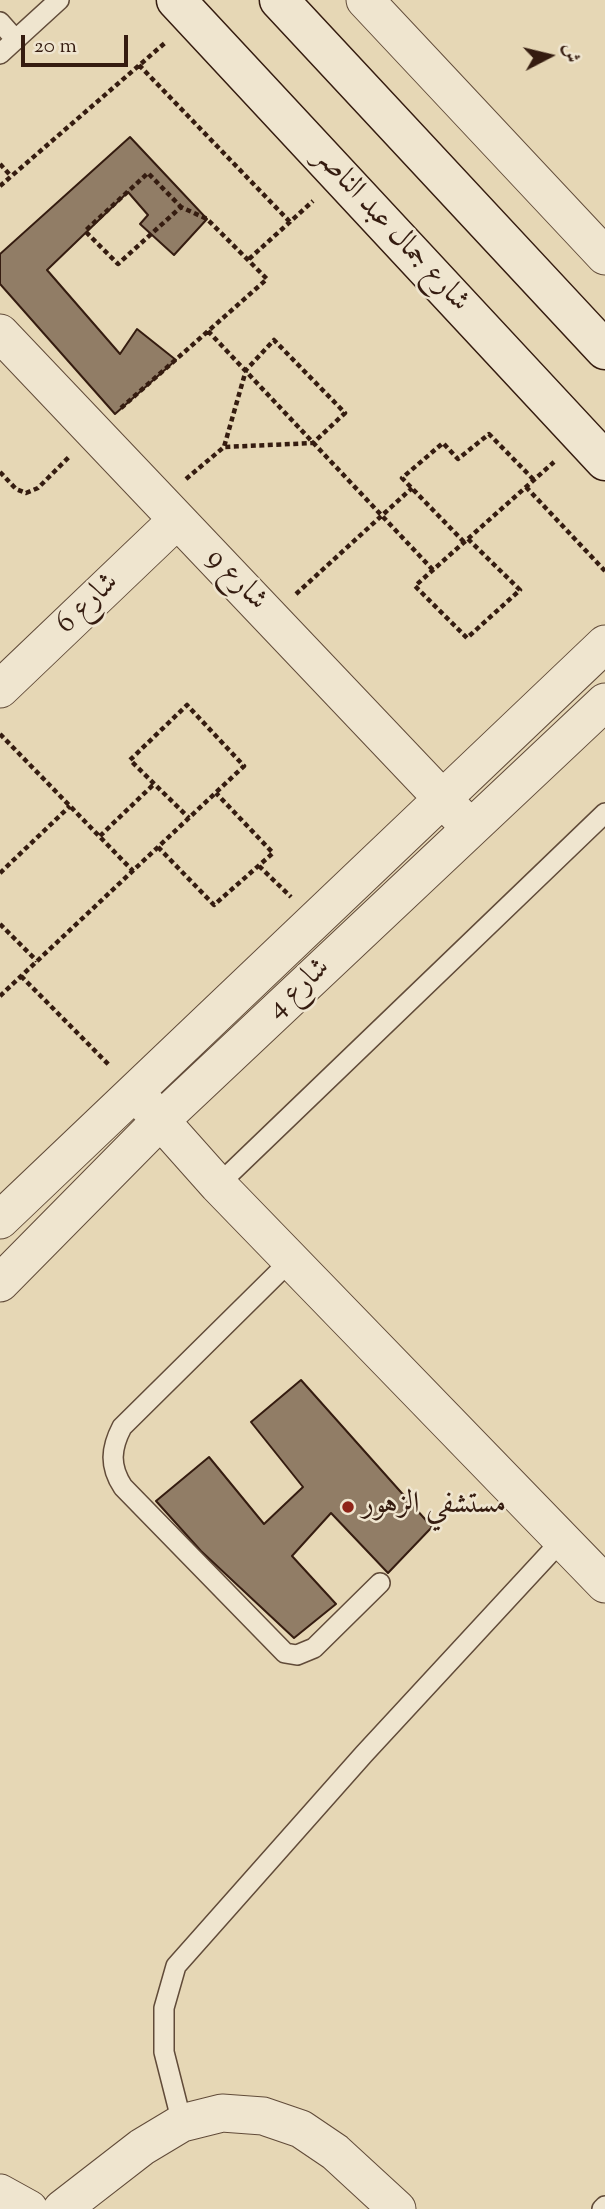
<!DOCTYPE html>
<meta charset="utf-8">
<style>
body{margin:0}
#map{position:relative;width:605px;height:2209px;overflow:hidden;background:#e6d7b5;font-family:"Sorts Mill Goudy",Amiri,serif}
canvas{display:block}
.north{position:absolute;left:514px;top:21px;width:70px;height:70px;-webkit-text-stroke:5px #efe5cf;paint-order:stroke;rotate:83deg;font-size:19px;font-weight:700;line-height:28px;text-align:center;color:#351c10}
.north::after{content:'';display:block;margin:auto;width:24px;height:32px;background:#351c10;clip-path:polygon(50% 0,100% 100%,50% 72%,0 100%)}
.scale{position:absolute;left:21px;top:35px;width:107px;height:32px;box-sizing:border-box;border:4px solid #351c10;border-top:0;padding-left:9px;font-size:21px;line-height:24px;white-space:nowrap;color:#351c10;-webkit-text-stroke:5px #efe5cf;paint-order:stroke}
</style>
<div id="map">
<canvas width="605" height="2209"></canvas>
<div class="north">ش</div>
<div class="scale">20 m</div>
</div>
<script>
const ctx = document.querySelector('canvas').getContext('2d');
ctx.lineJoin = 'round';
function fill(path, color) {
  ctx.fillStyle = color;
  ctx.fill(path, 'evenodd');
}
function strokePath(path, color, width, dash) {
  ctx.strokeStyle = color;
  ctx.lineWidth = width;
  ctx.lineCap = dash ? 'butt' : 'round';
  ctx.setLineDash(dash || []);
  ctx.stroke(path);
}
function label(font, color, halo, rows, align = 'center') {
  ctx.font = font + ' "Sorts Mill Goudy",Amiri,serif';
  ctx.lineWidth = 5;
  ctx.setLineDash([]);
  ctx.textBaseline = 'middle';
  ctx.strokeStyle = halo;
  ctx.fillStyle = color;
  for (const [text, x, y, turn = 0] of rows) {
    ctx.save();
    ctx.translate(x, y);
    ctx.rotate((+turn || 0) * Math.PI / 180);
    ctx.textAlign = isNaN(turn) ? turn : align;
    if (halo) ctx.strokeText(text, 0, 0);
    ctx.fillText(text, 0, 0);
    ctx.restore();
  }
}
const building = new Path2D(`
 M130,137L207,219L174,255L140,224L148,215L128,192L47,270L120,354L137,329L176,360L115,414L0,284V254Z
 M301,1380L432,1527L388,1573L331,1513L292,1556L336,1604L294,1638L201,1551L156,1501L209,1457L264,1524L303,1487L251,1422Z`);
fill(building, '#917d66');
strokePath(building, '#351c10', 2);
const lane = new Path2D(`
 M0,22L16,40
 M0,54L59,0
 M218,1185L605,813
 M290,1261L122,1427C111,1448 109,1466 123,1487L285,1653L297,1655L314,1648L380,1583
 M182,2123L164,2052V2008L176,1966L364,1754L562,1540
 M602,2209L605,2206`);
const street = new Path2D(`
 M365,0L605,256
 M0,333L458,815
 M0,689L177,520
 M145,1103L218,1185L605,1584
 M0,1220L605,644
 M0,1283L160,1121L605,702
 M0,2193L29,2209
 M62,2209L142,2147L182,2123L222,2113L263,2116L301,2129L335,2152L397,2209`);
const secondary = new Path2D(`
 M176,0L605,461
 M279,0L605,350`);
strokePath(lane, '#614b39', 22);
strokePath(street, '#614b39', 39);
strokePath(secondary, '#351c10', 41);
strokePath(new Path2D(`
 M139,65L290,222
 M0,164L11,176
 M0,186L166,42
 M249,259L313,201
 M208,331L433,570
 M121,408L267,279L207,219L181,207L118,264L85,231L148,173L181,207
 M0,472L16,489L26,493L38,488L69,457
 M186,479L224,447L313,443L345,413L274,340L246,370L224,447
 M526,487L605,571
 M468,539L520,590L467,638L415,586L554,462
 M464,542L402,478L443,443L458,459L489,434L534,480
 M296,594L412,488
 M0,734L133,871
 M100,836L154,784
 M158,847L214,905L273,853L216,793
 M259,866L291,897
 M0,873L70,806
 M0,924L37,961
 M21,976L110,1066
 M0,996L244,766L187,705L130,760L189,818`), '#351c10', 4.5, [5, 3.5]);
strokePath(lane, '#efe5cf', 19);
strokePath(street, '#efe5cf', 37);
strokePath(secondary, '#efe5cf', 38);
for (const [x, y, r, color] of [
 [348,1507,7,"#8f2418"]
]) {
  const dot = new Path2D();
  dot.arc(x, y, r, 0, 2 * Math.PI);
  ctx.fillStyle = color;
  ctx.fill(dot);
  strokePath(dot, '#efe5cf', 2.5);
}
label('30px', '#351c10', '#efe5cf', [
 ["شارع جمال عبد الناصر",390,231,47],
 ["شارع 9",235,581,46],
 ["شارع 6",89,605,-44],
 ["شارع 4",300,990,-43]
]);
label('30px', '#351c10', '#efe5cf', [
 ["مستشفي الزهور",362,1507]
], 'left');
</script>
